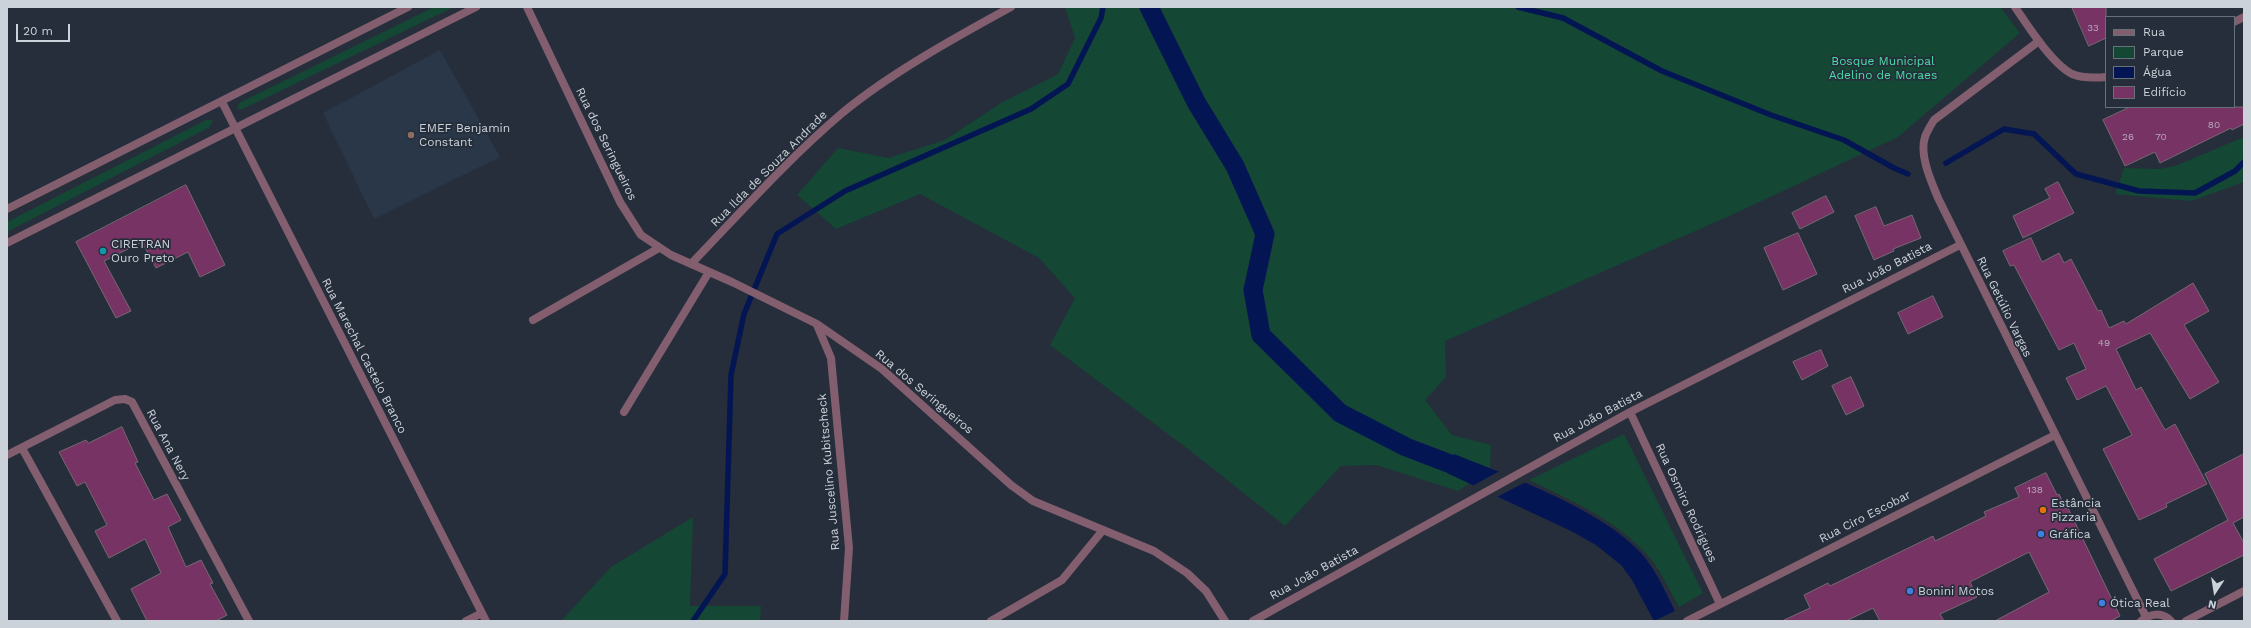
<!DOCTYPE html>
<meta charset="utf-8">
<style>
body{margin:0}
#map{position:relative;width:2251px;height:628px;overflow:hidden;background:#252e3a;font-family:"Work Sans",sans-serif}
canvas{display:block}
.frame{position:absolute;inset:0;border:8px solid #ccd2da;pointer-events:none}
.legend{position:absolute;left:2105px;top:16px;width:130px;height:92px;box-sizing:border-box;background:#252e3a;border:1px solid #68707a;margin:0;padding:5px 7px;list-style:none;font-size:12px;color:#ccd2da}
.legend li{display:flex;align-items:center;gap:8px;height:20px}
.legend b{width:20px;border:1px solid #68707a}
.north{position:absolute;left:2195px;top:572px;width:40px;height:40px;-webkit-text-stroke:3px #252e3a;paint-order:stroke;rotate:192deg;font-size:11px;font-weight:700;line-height:16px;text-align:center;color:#ccd2da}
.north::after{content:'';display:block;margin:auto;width:14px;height:18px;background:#ccd2da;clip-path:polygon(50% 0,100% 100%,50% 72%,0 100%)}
.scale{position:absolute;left:16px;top:24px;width:54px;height:18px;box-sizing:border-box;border:2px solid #ccd2da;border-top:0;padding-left:5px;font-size:12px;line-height:14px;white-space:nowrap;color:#ccd2da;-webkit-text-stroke:3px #252e3a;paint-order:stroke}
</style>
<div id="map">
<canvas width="2251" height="628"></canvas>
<div class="frame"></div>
<ul class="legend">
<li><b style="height:5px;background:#825e6e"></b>Rua</li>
<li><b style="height:11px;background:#144734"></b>Parque</li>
<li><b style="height:11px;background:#041554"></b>Água</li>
<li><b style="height:11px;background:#783365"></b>Edifício</li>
</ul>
<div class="north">N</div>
<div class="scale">20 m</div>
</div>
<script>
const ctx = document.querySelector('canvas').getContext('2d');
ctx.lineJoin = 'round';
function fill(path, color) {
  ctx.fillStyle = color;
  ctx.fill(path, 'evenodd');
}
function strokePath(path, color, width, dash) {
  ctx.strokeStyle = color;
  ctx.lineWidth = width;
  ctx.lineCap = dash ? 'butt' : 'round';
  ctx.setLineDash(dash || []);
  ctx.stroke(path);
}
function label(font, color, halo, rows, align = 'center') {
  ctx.font = font + ' "Work Sans",sans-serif';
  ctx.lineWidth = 3.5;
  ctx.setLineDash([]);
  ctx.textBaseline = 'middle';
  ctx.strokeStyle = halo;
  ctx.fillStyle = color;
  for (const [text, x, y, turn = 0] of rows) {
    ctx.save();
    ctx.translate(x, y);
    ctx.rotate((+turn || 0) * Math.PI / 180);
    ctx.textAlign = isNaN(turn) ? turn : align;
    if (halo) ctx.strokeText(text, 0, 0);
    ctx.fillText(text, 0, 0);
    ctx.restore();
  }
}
fill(new Path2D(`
 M440,50L500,157L374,219L323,113Z`), '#2a3748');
fill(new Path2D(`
 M434,7H454L243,109H237L239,103Z
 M1065,7H2000L2020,33L1898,137L1734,214L1445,341L1446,377L1425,400L1452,435L1491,445L1490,470L1458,491L1376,465L1341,466L1285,526L1197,456L1050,345L1075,298L1039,258L920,194L836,229L797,195L838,148L888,158L945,140L1001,103L1058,74L1075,38Z
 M206,120H213L210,127L7,232V222Z
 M2244,137V182L2192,201L2115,194L2124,168L2160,169L2175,166Z
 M1624,434L1703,593L1679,607C1670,591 1661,571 1649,557C1617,520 1572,501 1529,480Z
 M693,517L690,606H761L760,621H561L611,567Z`), '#144734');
fill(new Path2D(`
 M1454,454C1511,477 1599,508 1641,553C1658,572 1668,598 1680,621H1654L1632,580L1621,565L1596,545L1571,531L1447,473Z`), '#041554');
fill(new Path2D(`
 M1500,471L1526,482L1495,498L1472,486Z
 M1677,610L1682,621H1654Z`), '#252e3a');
strokePath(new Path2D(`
 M1518,7L1563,18L1662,71L1771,115L1844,140L1894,168L1908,174
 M1946,163L2004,129L2034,134L2076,174L2139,191L2195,193L2235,171L2244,162
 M693,621L725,574L731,375L744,314L777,234L845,191L1031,109L1068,84L1101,18L1103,7`), '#041554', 5.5);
strokePath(new Path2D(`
 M1149,7L1196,102L1235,166L1265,234L1253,290L1261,335L1340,413L1406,447L1474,473`), '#041554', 19);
const building = new Path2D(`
 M2072,7H2106V38L2089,46Z
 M2130,107H2244V124L2232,130L2231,128L2160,163L2155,152L2125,166L2103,120Z
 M2058,182L2074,213L2023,238L2013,216L2050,198L2045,189Z
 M186,185L225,265L200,277L188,252L156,268L142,242L104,261L131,311L116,318L76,242Z
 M1826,196L1834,212L1800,229L1792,213Z
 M1876,207L1884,226L1912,215L1921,238L1893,249L1894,251L1874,260L1855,216Z
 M1798,233L1817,274L1783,290L1764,248Z
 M2031,238L2042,262L2059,253L2064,263L2071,259L2098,311L2101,310L2109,328L2124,321L2126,324L2193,283L2209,311L2184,325L2219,382L2190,399L2150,333L2116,349L2136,390L2141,387L2165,430L2175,424L2207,484L2166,504L2167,507L2139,520L2103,449L2132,435L2106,386L2077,400L2066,378L2086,369L2074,343L2059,350L2014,265L2010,266L2003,251Z
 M1933,296L1943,317L1908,334L1898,313Z
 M1821,350L1828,366L1802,380L1793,362Z
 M1851,377L1864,406L1846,415L1832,386Z
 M122,427L138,462L135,463L154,500L167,494L181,520L168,527L186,567L201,560L213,583L210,584L227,615L216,621H147L131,589L161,573L145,539L109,558L95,531L107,525L85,482L77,486L59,452L86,440L88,443Z
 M2244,454V517L2233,523L2244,543V555L2171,591L2154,559L2228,520L2205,474Z
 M2046,473L2057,495L2059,494L2066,509L2068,508L2120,616L2111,621H1995L2049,592L2029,552L1970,582L1977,597L1940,614L1944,621H1880L1873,608L1846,621H1782L1810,608L1804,595L1828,583L1830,586L1933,536L1935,541L1986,516L1984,512L2019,497L2015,488Z`);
fill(building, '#783365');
strokePath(building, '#776872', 1);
strokePath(new Path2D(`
 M527,7L620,202L641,235L671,255L732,282L817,324L882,369L1011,485L1033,501L1154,551L1187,573L1206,591L1225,621
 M2015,7C2028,26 2052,64 2072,74C2082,78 2095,78 2106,77
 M2234,22L2244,17
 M2039,41L1934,120C1931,125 1927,131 1925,137C1919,155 1931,181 1938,198L2146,617
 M222,102L486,621
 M691,264C740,213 787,160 841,114C889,74 956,37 1011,7
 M533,320L659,248
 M817,325L831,358L849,548L844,621
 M624,412L709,272
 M1630,412L1720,604
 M22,448L117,621
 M7,455L115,400L125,399L132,402L249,621
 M466,621L482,613
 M991,621L1062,580L1103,530
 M1253,621L1630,412L1960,245
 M1687,621L2055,435`), '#825e6e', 8);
strokePath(new Path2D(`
 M7,209L408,7
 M7,243L476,7
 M2141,621C2151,613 2162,612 2171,621
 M2186,621L2244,591`), '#825e6e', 8);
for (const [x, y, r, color] of [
 [411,135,4,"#8d6e63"],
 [103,251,4,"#0f9aa8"],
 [2043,510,4,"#e8710a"],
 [2041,534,4,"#3f7fe0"],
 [1910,591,4,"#3f7fe0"],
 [2102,603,4,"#3f7fe0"]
]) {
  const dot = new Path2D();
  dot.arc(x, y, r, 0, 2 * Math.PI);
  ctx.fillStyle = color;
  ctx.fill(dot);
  strokePath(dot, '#252e3a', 1.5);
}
label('10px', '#b7aabd', null, [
 ["33",2093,28],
 ["80",2214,125],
 ["26",2128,137],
 ["70",2161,137],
 ["49",2104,343],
 ["138",2035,490]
]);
label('12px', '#4adda8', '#252e3a', [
 ["Bosque Municipal",1883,61],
 ["Adelino de Moraes",1883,75]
]);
label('12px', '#ccd2da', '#252e3a', [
 ["EMEF Benjamin",419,128],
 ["Constant",419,142],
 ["CIRETRAN",111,244],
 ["Ouro Preto",111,258],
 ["Estância",2051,503],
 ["Pizzaria",2051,517],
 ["Gráfica",2049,534],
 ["Bonini Motos",1918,591],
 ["Ótica Real",2110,603]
], 'left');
label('12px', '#ccd2da', '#252e3a', [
 ["Rua dos Seringueiros",606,144,64],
 ["Rua Ilda de Souza Andrade",769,169,-45],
 ["Rua João Batista",1887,268,-27],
 ["Rua Getúlio Vargas",2004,307,64],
 ["Rua Marechal Castelo Branco",364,356,63],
 ["Rua dos Seringueiros",924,392,40],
 ["Rua João Batista",1598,416,-28],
 ["Rua Ana Nery",168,445,62],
 ["Rua Juscelino Kubitscheck",829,472,-95],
 ["Rua Osmiro Rodrigues",1686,503,65],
 ["Rua Ciro Escobar",1865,517,-27],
 ["Rua João Batista",1314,573,-29]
]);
</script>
